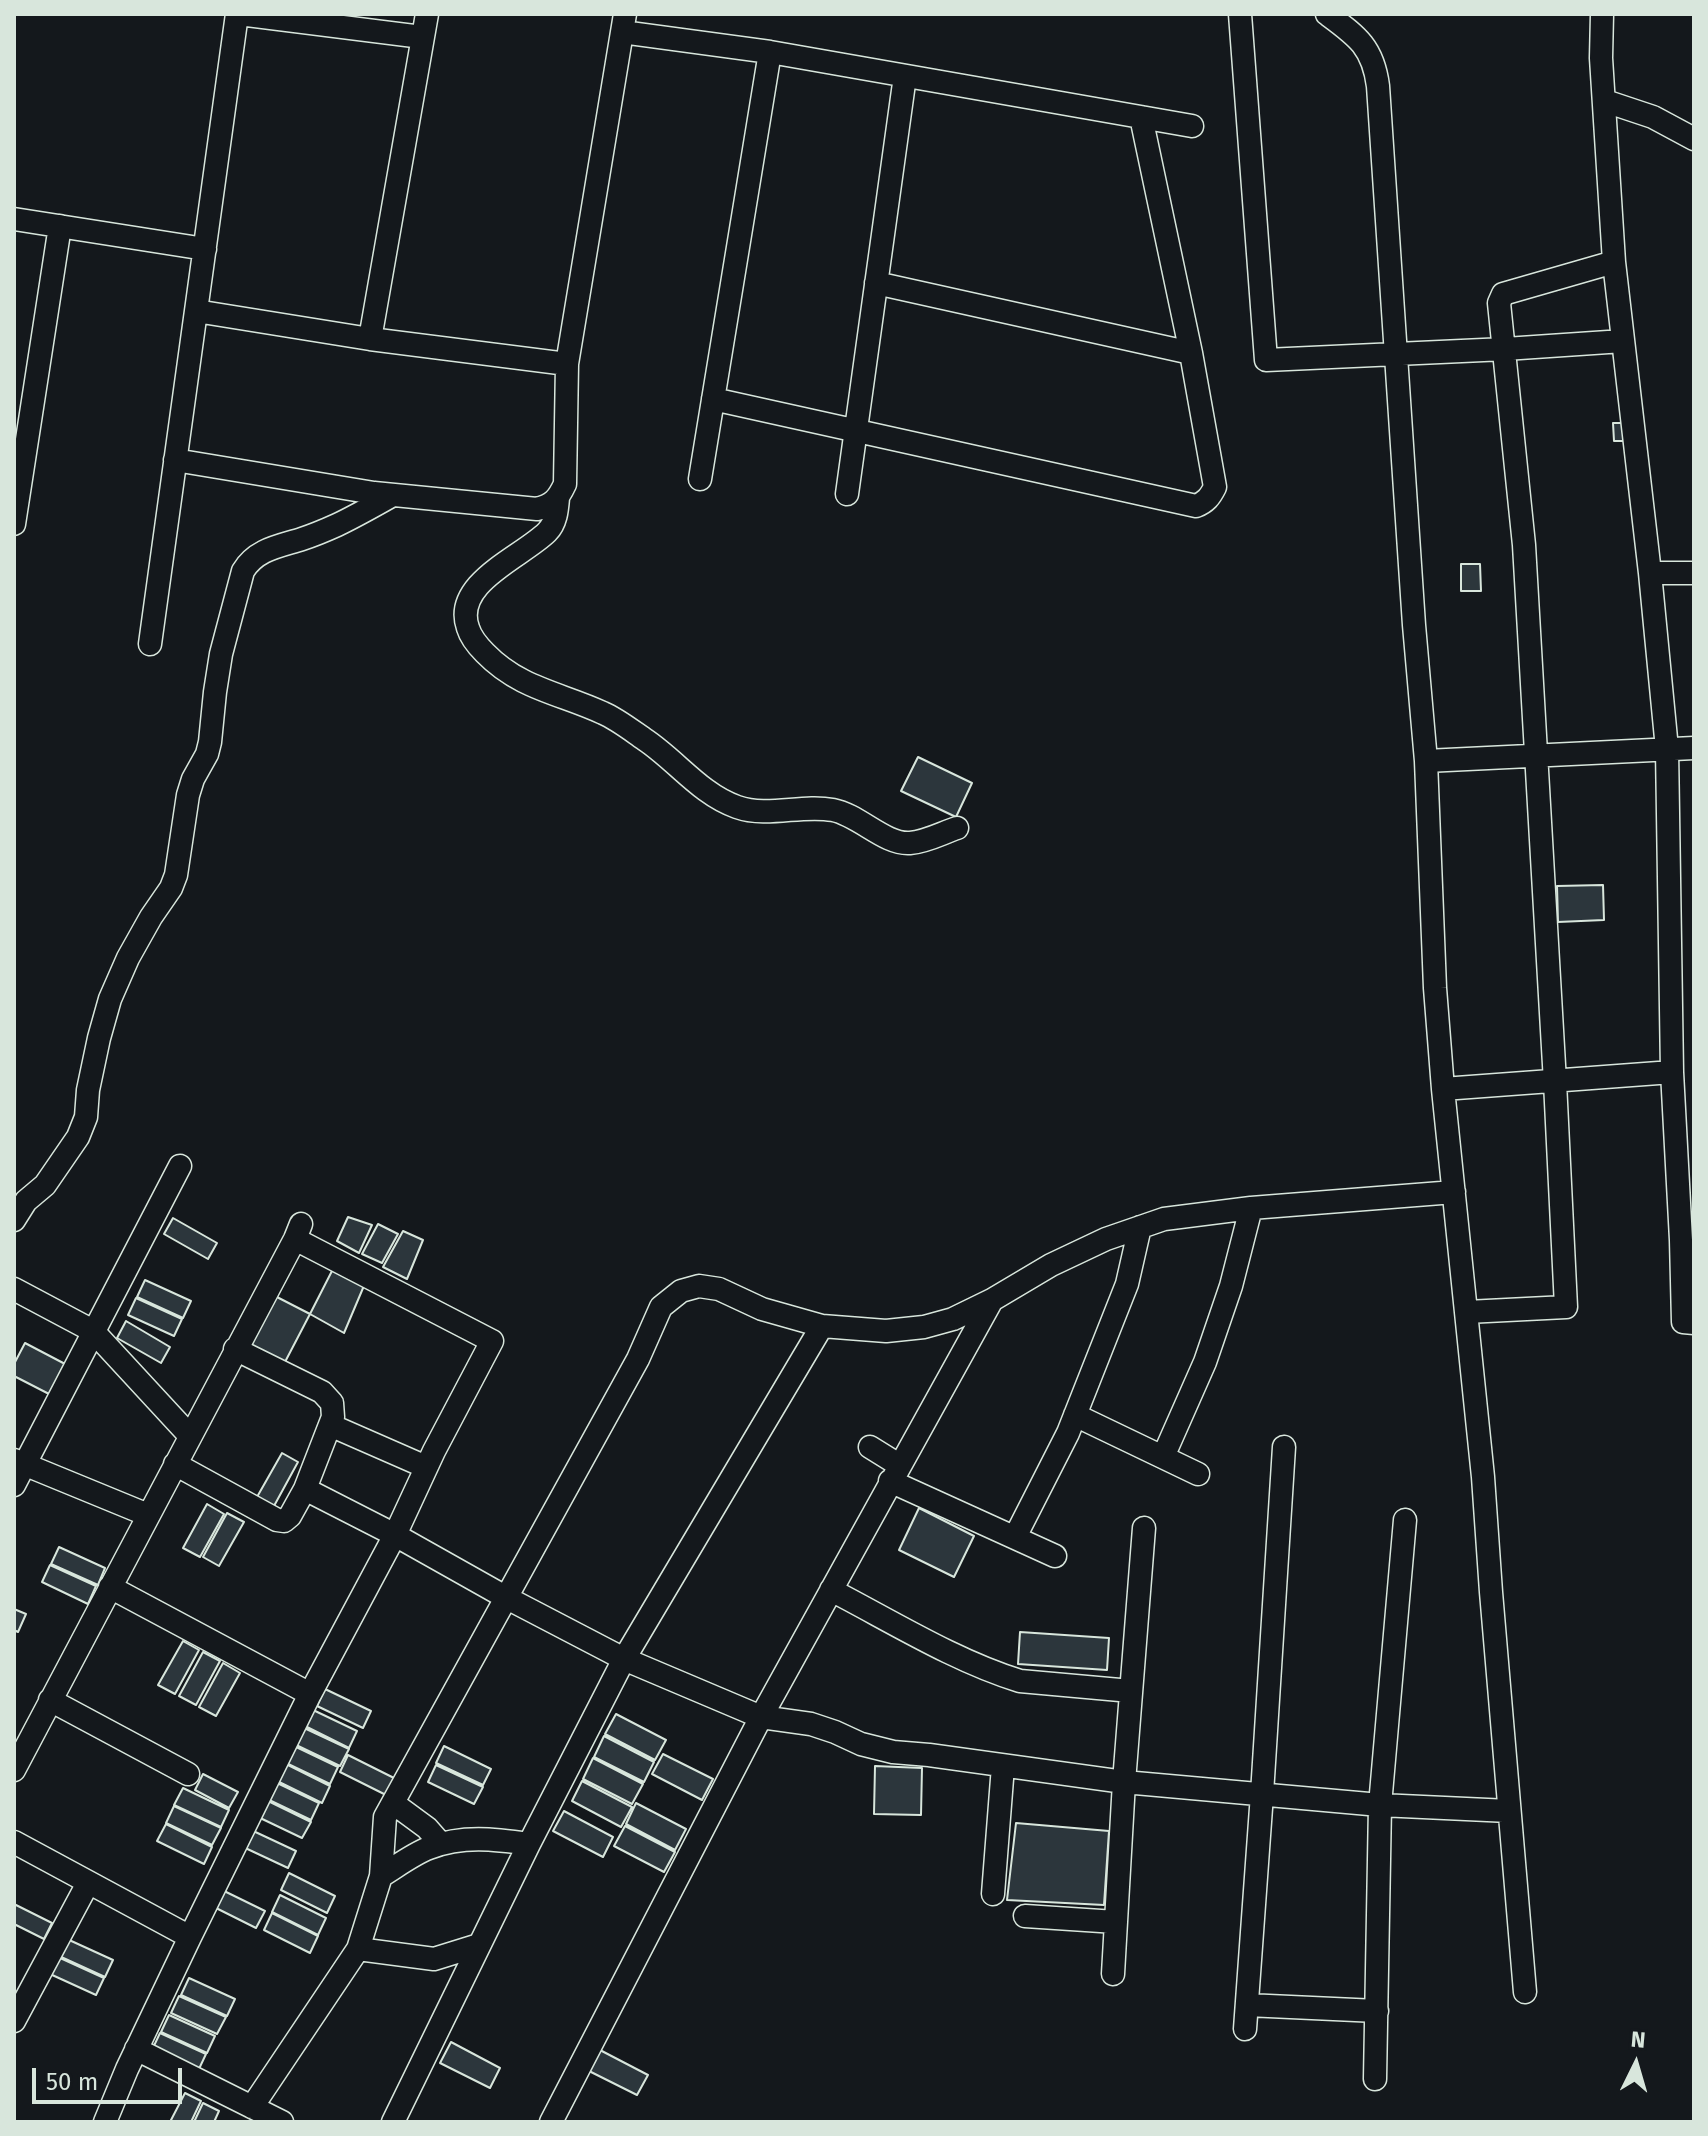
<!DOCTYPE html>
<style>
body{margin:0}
#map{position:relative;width:1708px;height:2136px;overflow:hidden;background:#14181c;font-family:"Fira Sans",sans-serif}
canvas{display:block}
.frame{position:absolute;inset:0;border:16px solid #d8e6dc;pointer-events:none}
.north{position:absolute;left:1596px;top:2024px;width:80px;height:80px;-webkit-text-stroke:6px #14181c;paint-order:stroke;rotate:5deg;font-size:22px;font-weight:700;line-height:32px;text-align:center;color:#d8e6dc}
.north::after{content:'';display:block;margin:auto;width:28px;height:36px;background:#d8e6dc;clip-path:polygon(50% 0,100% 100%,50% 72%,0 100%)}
.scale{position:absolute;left:32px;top:2068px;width:150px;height:36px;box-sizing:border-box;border:4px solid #d8e6dc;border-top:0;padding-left:10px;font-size:24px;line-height:28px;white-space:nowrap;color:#d8e6dc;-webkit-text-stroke:6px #14181c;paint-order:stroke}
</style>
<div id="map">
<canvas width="1708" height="2136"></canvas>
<div class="frame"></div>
<div class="north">N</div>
<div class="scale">50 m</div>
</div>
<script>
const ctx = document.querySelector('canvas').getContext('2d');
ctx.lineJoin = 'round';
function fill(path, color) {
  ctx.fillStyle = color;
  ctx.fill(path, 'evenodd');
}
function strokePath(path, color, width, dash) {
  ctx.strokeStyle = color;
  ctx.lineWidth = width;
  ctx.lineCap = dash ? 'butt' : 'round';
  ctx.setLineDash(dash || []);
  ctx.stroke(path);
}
const building = new Path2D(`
 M1613,423H1627V441H1614Z
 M1461,564H1480L1481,591H1461Z
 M918,757L972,783L956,817L901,791Z
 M1603,885L1604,920L1558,922L1557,886Z
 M348,1217L372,1225L359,1253L337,1241Z
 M173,1218L217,1243L208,1259L164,1234Z
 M378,1224L398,1234L382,1263L362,1254Z
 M403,1231L423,1240L407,1279L383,1267Z
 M334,1267L366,1281L344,1333L310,1314Z
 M145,1280L191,1301L183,1318L137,1297Z
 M273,1295L310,1314L285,1362L247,1345Z
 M136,1298L182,1319L174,1336L128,1315Z
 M126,1321L170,1347L161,1363L117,1338Z
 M25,1343L67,1365L51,1395L14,1376V1364Z
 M282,1453L298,1462L274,1506L257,1497Z
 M207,1504L224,1514L200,1557L183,1548Z
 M919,1508L974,1536L954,1577L899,1550Z
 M227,1513L244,1522L219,1566L203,1557Z
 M59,1547L105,1568L98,1585L51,1564Z
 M50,1565L96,1586L88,1604L42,1582Z
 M14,1609L26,1614L18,1632L14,1630Z
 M1020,1632L1109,1638L1107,1670L1018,1664Z
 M183,1641L199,1650L175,1694L158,1685Z
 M203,1652L220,1661L196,1705L179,1696Z
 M223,1663L240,1673L216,1716L199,1707Z
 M325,1689L371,1711L363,1728L317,1706Z
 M311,1709L357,1731L349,1748L303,1725Z
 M616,1714L666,1740L655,1760L605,1734Z
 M302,1727L349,1749L340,1766L294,1744Z
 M604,1736L654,1762L644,1782L594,1757Z
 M292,1745L338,1767L330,1784L284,1762Z
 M444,1746L491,1769L483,1785L436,1763Z
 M663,1754L713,1779L702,1800L652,1774Z
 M348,1755L394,1778L386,1795L340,1772Z
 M593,1758L643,1784L632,1804L583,1779Z
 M284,1763L330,1786L322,1803L275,1780Z
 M436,1765L483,1787L474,1804L428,1782Z
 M875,1766L922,1768L921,1815L874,1814Z
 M203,1774L238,1792L229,1808L195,1790Z
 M273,1781L319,1803L311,1820L265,1798Z
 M582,1781L632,1807L621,1827L572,1801Z
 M183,1788L229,1810L221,1827L174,1805Z
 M264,1799L311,1822L302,1838L256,1816Z
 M636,1803L686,1829L675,1850L626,1824Z
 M174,1806L221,1828L212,1845L166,1823Z
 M564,1811L613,1837L603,1857L553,1831Z
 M1016,1823L1109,1831L1104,1905L1007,1900Z
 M166,1824L212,1847L204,1864L157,1841Z
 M625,1826L675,1852L664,1872L614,1846Z
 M249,1829L296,1851L288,1868L241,1846Z
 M289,1873L335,1896L327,1913L281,1890Z
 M218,1888L265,1911L256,1928L210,1905Z
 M280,1895L326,1918L318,1935L272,1912Z
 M14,1904L52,1923L44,1939L14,1924Z
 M272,1913L318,1936L310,1953L264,1930Z
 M67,1939L113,1960L105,1977L59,1956Z
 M58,1957L104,1978L96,1995L50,1974Z
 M189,1978L235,1999L227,2016L181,1995Z
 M179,1996L226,2017L217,2034L171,2013Z
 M169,2015L215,2036L207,2053L161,2032Z
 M160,2033L206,2054L198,2071L152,2050Z
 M451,2042L500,2068L490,2088L440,2063Z
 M598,2049L648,2075L637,2095L587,2070Z
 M185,2093L201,2101L191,2122H170Z
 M203,2103L219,2111L214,2122H194Z`);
fill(building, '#2c363c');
strokePath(building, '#d8e6dc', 2);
const minor = new Path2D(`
 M239,14L422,37
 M1240,14L1266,360L1505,349L1623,341
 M1327,14C1357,36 1373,47 1378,86L1414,625L1426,761L1435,988L1443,1089L1483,1477L1491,1592L1525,1992
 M622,32L770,52L1192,126
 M1605,101L1653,117L1694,139
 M14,219L205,249
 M876,283L1191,353
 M196,311L370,339L567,364
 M370,339L427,14
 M713,399L1196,506C1206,502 1210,497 1215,487L1191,353L1141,117
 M175,460L374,493L537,509C553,505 558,499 565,484L567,364L625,14
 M700,479L770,52
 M847,494L905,76
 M558,498C557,510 556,523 547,532C522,557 452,583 468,628C471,638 478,646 485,653C520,689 560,693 603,713C617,719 631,730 644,739C676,760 700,794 737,807C768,818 801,804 833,810C859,815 885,845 910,843C926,842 942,833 957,828
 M14,524L60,226
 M1650,573H1694
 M150,644L237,14
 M1426,761L1694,748
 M1672,1072L1681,1240L1683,1322L1694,1323
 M1443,1089L1672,1072L1667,749L1650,573L1614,262L1601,58L1602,14
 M14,1220L26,1201L45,1185L78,1137L86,1117L88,1090L99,1038L110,999L128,958L151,917L171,888L176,875L188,795L193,779L207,754L210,742L215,692L221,654L243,571C256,549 280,546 302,539C314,535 326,530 337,525C356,516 375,505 393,495
 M14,1289L93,1331L190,1436
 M1467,1312L1566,1307L1555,1082L1524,545L1499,303L1503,294L1614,262
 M235,1349L322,1392L332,1403L333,1417L305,1489
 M1075,1415L1198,1474
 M330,1425L426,1467
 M870,1447L899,1465
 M1163,1457L1205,1362L1231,1286L1251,1208
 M14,1460L148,1515
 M175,1464L277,1520L284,1521L290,1516L305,1489L395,1535L507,1598L624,1659L761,1717L811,1724L835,1732L861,1744L893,1752L929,1755L1124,1782L1380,1805L1509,1811
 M890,1481L1055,1556
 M14,1485L180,1166
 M1015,1537L1068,1433L1127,1284L1140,1227
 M110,1587L310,1694
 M831,1590C891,1621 955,1661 1020,1681L1131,1691
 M50,1700L188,1774
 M14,1770L295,1239L301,1224
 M393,1803L427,1828L441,1844
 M14,1842L190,1937
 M381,1876C396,1867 413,1854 429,1848C462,1835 495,1839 529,1844
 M993,1894L1003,1766
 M1025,1916L1116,1922
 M358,1949L434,1959L479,1945
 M1113,1974L1124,1782L1144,1528
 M1247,2005L1377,2011
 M14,2021L88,1883
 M1245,2029L1262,1794L1284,1447
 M136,2049L282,2122
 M1375,2079L1380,1805L1405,1520
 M252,2107L358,1949L381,1876L385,1817L638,1359L661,1307L681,1291L699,1286L719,1289L762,1309L822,1326L886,1331L924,1327L953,1319L992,1300L1051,1265L1106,1239L1164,1219L1251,1208L1454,1192
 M105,2122L127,2069L190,1937L310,1694L395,1535L434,1451L492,1341L295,1239
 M393,2122L529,1844L624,1659L822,1326
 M551,2122L761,1717L992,1300`);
strokePath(minor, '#d8e6dc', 25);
strokePath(minor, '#14181c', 22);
</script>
